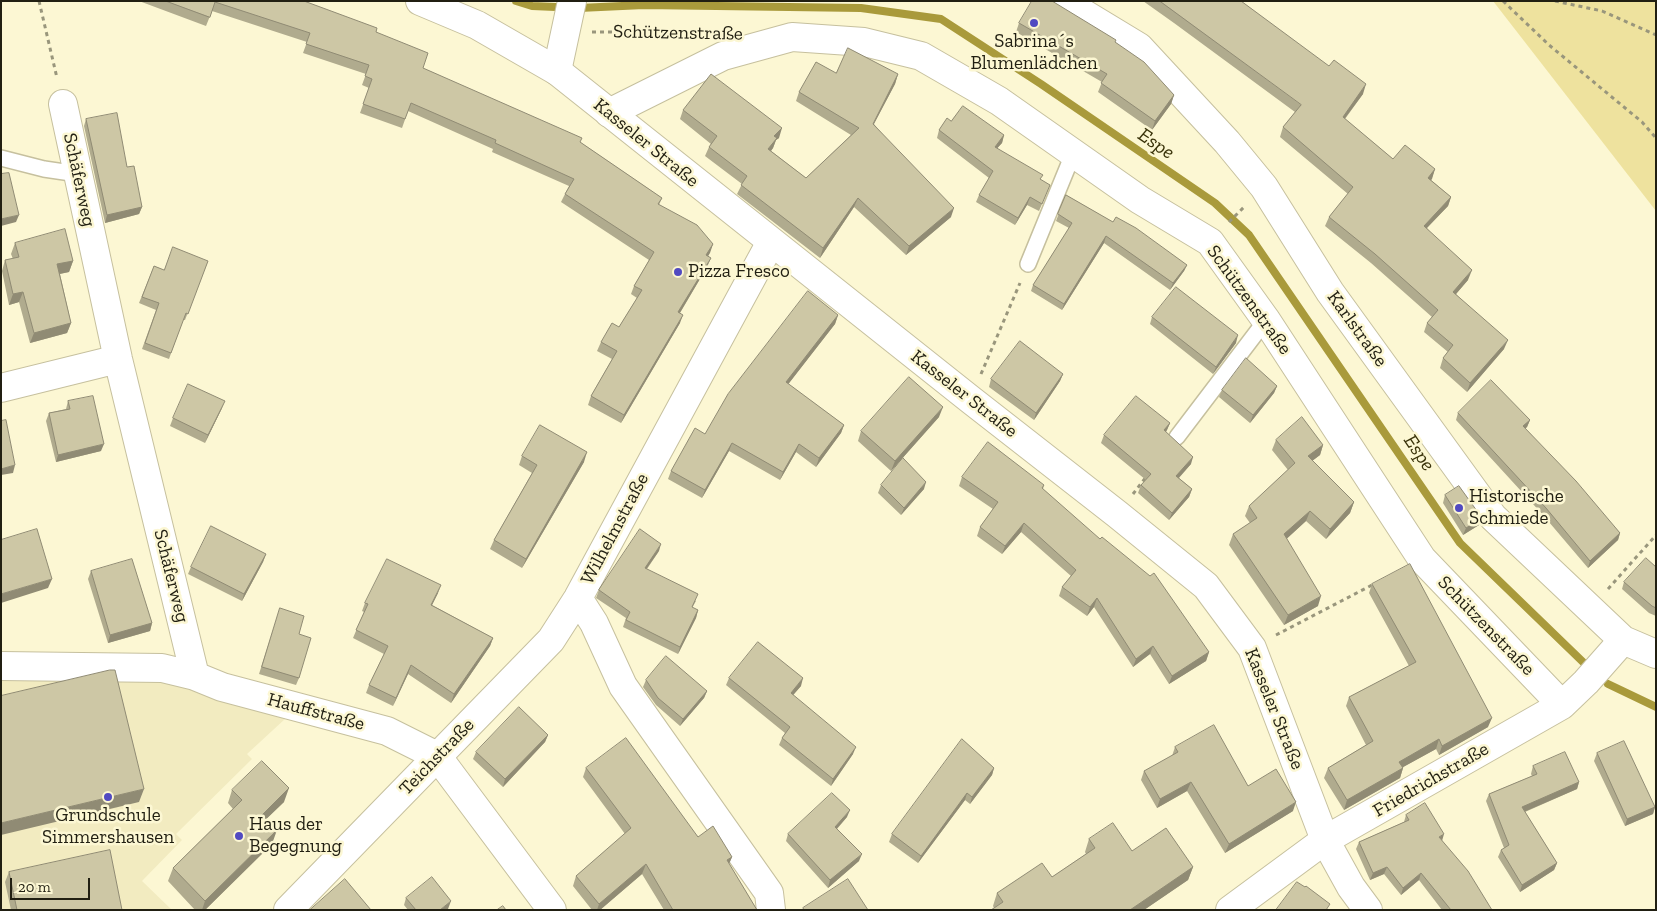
<!DOCTYPE html>
<meta charset="utf-8">
<style>
body{margin:0}
#map{position:relative;width:1657px;height:911px;overflow:hidden;background:#fcf7d3;font-family:"Zilla Slab",serif}
canvas{display:block}
.frame{position:absolute;inset:0;border:2px solid #211f12;pointer-events:none}
.scale{position:absolute;left:10px;top:878px;width:80px;height:22px;box-sizing:border-box;border:2px solid #211f12;border-top:0;padding-left:6px;font-size:15px;line-height:18px;white-space:nowrap;color:#211f12;-webkit-text-stroke:4px #fcf7d3;paint-order:stroke}
</style>
<div id="map">
<canvas width="1657" height="911"></canvas>
<div class="frame"></div>
<div class="scale">20 m</div>
</div>
<script>
const ctx = document.querySelector('canvas').getContext('2d');
ctx.lineJoin = 'round';
function fill(path, color) {
  ctx.fillStyle = color;
  ctx.fill(path, 'evenodd');
}
function strokePath(path, color, width, dash) {
  ctx.strokeStyle = color;
  ctx.lineWidth = width;
  ctx.lineCap = dash ? 'butt' : 'round';
  ctx.setLineDash(dash || []);
  ctx.stroke(path);
}
function label(font, color, halo, rows, align = 'center') {
  ctx.font = font + ' "Zilla Slab",serif';
  ctx.lineWidth = 5;
  ctx.setLineDash([]);
  ctx.textBaseline = 'middle';
  ctx.strokeStyle = halo;
  ctx.fillStyle = color;
  for (const [text, x, y, turn = 0] of rows) {
    ctx.save();
    ctx.translate(x, y);
    ctx.rotate((+turn || 0) * Math.PI / 180);
    ctx.textAlign = isNaN(turn) ? turn : align;
    if (halo) ctx.strokeText(text, 0, 0);
    ctx.fillText(text, 0, 0);
    ctx.restore();
  }
}
fill(new Path2D(`
 M1,673L167,680L285,719L247,754L252,759L176,834L182,840L142,881L172,910H1Z`), '#f2ebc0');
fill(new Path2D(`
 M1493,1H1656V211Z`), '#eee29e');
strokePath(new Path2D(`
 M516,1L532,6L579,8L644,5L861,8L941,19L1041,84L1215,203L1249,235L1460,543L1584,663
 M1608,684L1656,707`), '#a99a3b', 8);
const service = new Path2D(`
 M1,158L44,169L78,174
 M1028,264L1073,154
 M1177,437L1266,320`);
const minor = new Path2D(`
 M1063,1L1139,47L1227,142L1264,187L1330,292L1493,517L1623,640L1656,654
 M557,71L572,1
 M63,104L118,359L195,676
 M609,113L723,56L792,37L864,42L921,56L999,101L1140,200L1210,242L1266,320L1422,559L1562,705
 M1,388L118,359
 M578,598L594,623L623,686L769,893L771,910
 M1,666L162,668L195,676L222,687L387,731L437,756L552,910
 M288,910L551,640L578,598L771,242
 M1230,910L1325,840L1562,705L1586,682L1623,640`);
const tertiary = new Path2D(`
 M420,1L477,25L557,71L971,400L1117,514L1206,586L1252,648L1325,840L1351,887L1368,910`);
strokePath(service, '#c6c09e', 18);
strokePath(minor, '#c6c09e', 30);
strokePath(tertiary, '#c6c09e', 30);
strokePath(new Path2D(`
 M39,1L57,78
 M1503,1L1549,45L1642,122L1656,138
 M1555,1L1602,11L1656,35
 M592,32H706
 M1229,222L1244,207
 M981,374L1020,283
 M1133,494L1146,477
 M1608,589L1656,535
 M1276,635L1374,584`), '#99967c', 3, [4, 4]);
strokePath(service, '#fff', 15);
strokePath(minor, '#fff', 28);
strokePath(tertiary, '#fff', 28);
fill(new Path2D(`
 M139,1H304L376,32L423,68L580,142L662,198L659,205L713,244L708,256L707,267L680,313V323L621,423L588,405L591,396L612,359L597,351L601,342L619,327L637,298L631,294L634,286L649,260L561,202L569,186L492,152L493,149L408,111L402,128L360,113L369,88L362,85L366,74L303,53L307,42L212,11L206,26Z
 M1143,1H1241L1363,94L1345,119L1393,159L1435,169L1431,180L1451,197L1448,206L1427,228L1468,280L1456,294L1504,349L1467,392L1440,368L1443,358L1448,352L1424,332L1427,323L1432,317L1371,263L1325,226L1329,217L1348,194L1280,137L1283,127L1295,112L1174,23Z
 M1019,23L1115,42L1174,95L1171,104L1152,130L1098,92L1102,82L1016,32Z
 M836,73L898,74L895,84L874,124L951,217L906,255L854,207L820,258L737,194L742,184L705,156L709,147L711,144L680,119L683,110L779,138L776,140L773,148L771,151L806,178L851,135L796,101L799,92Z
 M86,119L127,167L142,207L139,214L105,223L84,126Z
 M951,121L1004,135L1002,143L997,148L1041,180L1050,185L1039,211L1027,205L1015,225L976,202L979,195L989,178L937,138L939,130Z
 M1066,195L1187,265L1184,271L1170,290L1104,243L1062,310L1031,291L1033,285L1069,228L1056,221Z
 M15,243L73,261L69,272L60,274L71,323L67,333L30,343L19,302L9,305L2,271L5,260L13,259L11,254Z
 M208,261L185,320H183L169,359L142,349L156,310L139,303L154,266L164,270Z
 M838,315L835,324L788,384L844,425L841,433L816,467L796,452L780,480L729,451L702,498L668,479L671,471L705,434Z
 M1152,317L1236,343L1213,374L1150,324Z
 M1063,374L1060,381L1034,420L989,387L991,379Z
 M1277,386L1274,393L1250,423L1219,397L1222,390Z
 M68,401L101,451L56,462L46,421L49,413L66,409Z
 M222,408L205,443L170,426L173,418Z
 M1458,413L1530,420L1527,427L1525,428L1620,533L1618,540L1588,568L1543,515L1456,420Z
 M939,417L891,471L858,441L861,431Z
 M1170,423L1166,432L1191,464L1179,478L1192,489L1189,497L1169,520L1138,493L1141,485L1146,480L1101,443L1104,435Z
 M1276,440L1323,445L1320,455L1312,461L1354,502L1350,513L1326,539L1306,521L1286,539L1318,606L1284,625L1229,545L1233,534L1250,523L1245,516L1249,506L1288,470L1272,450Z
 M522,456L584,462L522,568L490,549L494,540L532,473L519,465Z
 M962,477L1044,485L1043,489L1209,652L1206,661L1169,684L1150,654L1133,667L1094,607L1087,616L1059,596L1062,587L1071,576L1021,532L1002,554L977,536L980,527L993,509L959,486Z
 M881,485L924,489L901,515L878,493Z
 M1445,495L1482,518L1479,525L1463,535L1443,503Z
 M659,551L647,569L696,601L692,608L698,610L696,618L678,654L623,627L626,618L596,598L599,590Z
 M266,554L263,562L242,601L188,574L191,567Z
 M1656,567V616L1649,613L1622,589L1624,582Z
 M91,571L152,623L150,631L108,643L88,579Z
 M1372,584L1488,727L1439,755L1436,749L1403,767V768L1400,778L1344,810L1324,778L1328,768L1366,745L1346,706L1349,697L1409,666L1369,593Z
 M438,593L432,605L493,638L490,646L451,703L408,674L393,706L366,693L369,685L384,654L353,638L364,612L362,611L365,603Z
 M280,608L299,634V678L296,685L259,674Z
 M729,678L801,686L793,695L853,754L831,786L779,745L782,738L785,733L726,685Z
 M646,680L707,691L704,698L680,726L656,705L643,687Z
 M548,735L545,742L503,787L473,759L476,752Z
 M1175,747L1248,786L1293,811L1225,853L1187,791L1157,808L1141,780L1144,771L1172,756Z
 M1597,753L1655,807L1653,814L1625,826L1594,761Z
 M1533,766L1579,782L1577,789L1525,812L1557,863L1554,870L1520,892L1498,857L1501,850L1504,848L1486,801L1489,794L1532,776L1531,774Z
 M586,768L732,857L729,864L757,910H664L642,874L600,910H592L573,886L576,876L625,834L583,777Z
 M994,768L992,775L970,804L965,800L918,863L889,842L892,834Z
 M232,790L284,802L266,819L272,844L205,910H195L168,881L173,868L233,809L228,803Z
 M1406,815L1442,841L1492,910H1442L1419,880L1401,895L1384,874L1370,880L1356,849L1359,842L1404,822Z
 M847,817L837,829L859,861L828,888L786,841L788,834Z
 M1089,839L1193,867L1188,880L1144,910H991L994,908L993,906L997,893L1052,877L1086,854L1085,852Z
 M9,872L122,910H11L5,882Z
 M406,898L448,909L447,910H408L404,905Z`), '#b0ab8e');
fill(new Path2D(`
 M898,74L895,84L869,133L873,124Z
 M1366,84L1363,94L1339,126L1343,117Z
 M1174,95L1171,104L1152,130L1155,121Z
 M782,128L779,138L776,140L773,148L765,159L774,136Z
 M1004,135L1002,143L992,154L995,147Z
 M1435,169L1432,179L1425,187L1428,178Z
 M1030,197L1027,205L1015,225L1018,218Z
 M1451,197L1448,206L1420,235L1424,226Z
 M858,198L854,207L820,258L823,248Z
 M142,207L139,214L105,223L107,215Z
 M954,208L951,217L906,255L909,246Z
 M19,215L16,222L1,226V219Z
 M1106,236L1104,243L1062,310L1064,304Z
 M713,244L710,253L703,264L706,255Z
 M711,258L707,267L675,321L678,312Z
 M73,261L69,272L54,275L57,264Z
 M1187,265L1184,271L1170,290L1173,283Z
 M1472,270L1468,280L1450,301L1453,292Z
 M23,292L19,302L9,305L13,294Z
 M683,315L680,323L621,423L624,415Z
 M838,315L835,324L783,391L786,382Z
 M71,323L67,333L30,343L34,333Z
 M1238,335L1236,343L1213,374L1216,367Z
 M1508,340L1504,349L1467,392L1470,383Z
 M1063,374L1060,381L1034,420L1036,413Z
 M1277,386L1274,393L1250,423L1253,415Z
 M225,401L222,408L205,443L208,435Z
 M943,407L939,417L891,471L895,461Z
 M1530,420L1527,427L1521,433L1523,426Z
 M1170,423L1167,430L1161,438L1164,430Z
 M844,425L841,433L816,467L819,458Z
 M732,443L729,451L702,498L705,490Z
 M104,444L101,451L56,462L58,455Z
 M799,444L796,452L780,480L783,472Z
 M1323,445L1320,455L1304,467L1308,456Z
 M587,452L584,462L522,568L526,559Z
 M1193,457L1191,464L1174,483L1176,476Z
 M15,465L13,473L1,475V469Z
 M926,482L924,489L901,515L904,508Z
 M1192,489L1189,497L1169,520L1172,513Z
 M1354,502L1350,513L1326,539L1330,529Z
 M1310,511L1306,521L1280,545L1284,534Z
 M1482,518L1479,525L1463,535L1466,528Z
 M1024,523L1021,532L1002,554L1005,546Z
 M1620,533L1618,540L1588,568L1590,561Z
 M661,544L659,551L642,575L645,568Z
 M266,554L263,562L242,601L244,594Z
 M52,579L48,588L1,603V594Z
 M441,585L438,593L428,613L431,605Z
 M1321,596L1318,606L1284,625L1288,615Z
 M1097,598L1094,607L1087,616L1090,607Z
 M698,610L696,618L678,654L680,647Z
 M152,623L150,631L108,643L110,635Z
 M493,638L490,646L451,703L454,694Z
 M1153,646L1150,654L1133,667L1136,659Z
 M1209,652L1206,661L1169,684L1172,676Z
 M411,665L408,674L393,706L396,698Z
 M803,678L801,686L788,701L791,693Z
 M707,691L704,698L680,726L683,719Z
 M1492,718L1488,727L1439,755L1442,746Z
 M548,735L545,742L503,787L505,779Z
 M1439,739L1436,749L1396,771L1399,762Z
 M856,747L853,754L831,786L833,779Z
 M994,768L992,775L970,804L972,797Z
 M1403,768L1400,778L1344,810L1347,800Z
 M1191,782L1187,791L1157,808L1160,799Z
 M1579,782L1577,789L1519,814L1522,807Z
 M289,788L284,802L257,828L262,815Z
 M144,789L139,802L1,835V823Z
 M967,793L965,800L918,863L921,856Z
 M1296,802L1293,811L1225,853L1229,844Z
 M1655,807L1653,814L1625,826L1627,819Z
 M850,810L847,817L832,834L835,827Z
 M277,830L272,844L205,910H202L205,901Z
 M1444,834L1442,841L1439,837Z
 M862,854L859,861L828,888L830,880Z
 M732,857L728,866L727,860Z
 M1557,863L1554,870L1520,892L1522,885Z
 M646,864L642,874L600,910H597L599,904Z
 M1193,867L1188,880L1144,910H1130Z
 M1387,867L1384,874L1370,880L1373,873Z
 M1421,873L1419,880L1401,895L1403,888Z
 M451,901L448,909L447,910H440Z`), '#908b74');
const building = new Path2D(`
 M166,1H304L377,28L376,32L428,53L423,68L582,138L580,142L662,198L658,204L697,225L713,244L706,255L711,258L678,312L683,315L624,415L591,396L617,351L601,342L612,323L619,327L642,290L634,286L654,252L565,194L574,179L495,143L496,140L411,103L405,119L363,104L372,79L365,76L369,65L306,44L310,33L215,2L210,17Z
 M1032,1H1052L1116,40L1115,42L1144,62L1174,95L1155,121L1101,83L1107,74L1019,23Z
 M1160,1H1241L1329,66L1334,60L1366,84L1343,117L1393,159L1405,145L1435,169L1428,178L1451,197L1424,226L1472,270L1453,292L1508,340L1470,383L1443,358L1453,345L1427,323L1438,310L1375,254L1329,217L1353,187L1283,127L1301,105Z
 M848,48L898,74L873,124L954,208L909,246L858,198L823,248L741,185L747,176L709,147L717,136L683,110L711,74L782,128L774,136L777,138L768,149L806,178L859,128L799,92L816,62L836,73Z
 M963,106L1004,135L995,147L1043,175L1040,179L1050,185L1042,204L1030,197L1018,218L979,195L993,171L939,130L947,118L951,121Z
 M117,113L127,167L134,166L142,207L107,215L86,119Z
 M9,173L19,215L1,219V174Z
 M1066,195L1113,222L1116,217L1136,228L1187,265L1173,283L1106,236L1064,304L1033,285L1072,223L1058,214Z
 M65,229L73,261L57,264L71,323L34,333L23,292L13,294L5,260L19,257L15,243Z
 M173,247L208,261L188,314L186,313L171,353L145,343L159,303L142,297L154,266L164,270Z
 M1176,287L1238,335L1216,367L1152,317Z
 M808,291L838,315L786,382L844,425L819,458L799,444L783,472L732,443L705,490L671,471L695,428L705,434L728,394Z
 M1020,341L1063,374L1036,413L991,379Z
 M1246,358L1277,386L1253,415L1222,390Z
 M909,377L943,407L895,461L861,431Z
 M1491,380L1530,420L1523,426L1576,481L1620,533L1590,561L1546,508L1458,413Z
 M188,384L225,401L208,435L173,418Z
 M93,396L104,444L58,455L49,413L70,409L68,401Z
 M1136,396L1170,423L1164,430L1193,457L1176,476L1192,489L1172,513L1141,485L1151,474L1104,435Z
 M1302,417L1323,445L1308,456L1354,502L1330,529L1310,511L1284,534L1321,596L1288,615L1233,534L1257,518L1249,506L1295,463L1276,440Z
 M6,420L15,465L1,469V421Z
 M540,425L587,452L526,559L494,540L537,465L522,456Z
 M988,442L1044,485L1042,488L1100,539L1102,537L1150,576L1154,573L1209,652L1172,676L1153,646L1136,659L1097,598L1090,607L1062,587L1076,570L1024,523L1005,546L980,527L998,502L962,477Z
 M903,458L926,482L904,508L881,485Z
 M1459,486L1482,518L1466,528L1445,495Z
 M211,526L266,554L244,594L191,567Z
 M37,529L52,579L1,594V540Z
 M640,529L661,544L645,568L698,594L692,607L698,610L680,647L626,620L630,612L599,590Z
 M1646,558L1656,567V608L1652,606L1624,582Z
 M132,559L152,623L110,635L91,571Z
 M387,559L441,585L431,605L493,638L454,694L411,665L396,698L369,685L388,646L356,630L368,604L365,603Z
 M1410,564L1492,718L1442,746L1439,739L1399,762L1403,768L1347,800L1328,768L1373,741L1349,697L1416,662L1372,584Z
 M280,608L304,616L299,634L311,638L299,678L262,667Z
 M758,642L803,678L791,693L856,747L833,779L782,738L790,727L729,678Z
 M666,656L707,691L683,719L658,698L646,680Z
 M110,670H115L144,789L1,823V696Z
 M519,707L548,735L505,779L476,752Z
 M1214,725L1248,786L1276,769L1296,802L1229,844L1191,782L1160,799L1144,771L1178,752L1175,747Z
 M626,738L698,837L713,826L732,857L727,860L757,910H673L646,864L599,904L576,876L631,828L586,768Z
 M962,739L994,768L972,797L967,793L921,856L892,834Z
 M1624,741L1655,807L1627,819L1597,753Z
 M1565,752L1579,782L1522,807L1557,863L1522,885L1501,850L1509,845L1489,794L1537,774L1533,766Z
 M262,761L289,788L262,815L277,830L205,901L173,868L242,800L232,790Z
 M832,793L850,810L835,827L862,854L830,880L788,834Z
 M1425,803L1444,834L1439,837L1468,871L1492,910H1451L1421,873L1403,888L1387,867L1373,873L1359,842L1409,820L1406,815Z
 M1113,823L1132,851L1166,828L1193,867L1130,910H991L1003,902L997,893L1042,863L1052,877L1095,848L1089,839Z
 M110,850L122,910H17L9,872Z
 M432,877L451,901L440,910H416L406,898Z
 M345,879L371,910H310Z
 M848,879L868,910H804L803,908Z
 M1297,882L1305,887L1306,886L1330,904L1326,910H1276Z
 M503,906L506,910H497Z`);
fill(building, '#cdc7a5');
strokePath(building, '#908b74', 1);
for (const [x, y, r, color] of [
 [1034,23,5,"#514ac1"],
 [678,272,5,"#514ac1"],
 [1459,508,5,"#514ac1"],
 [108,797,5,"#514ac1"],
 [239,836,5,"#514ac1"]
]) {
  const dot = new Path2D();
  dot.arc(x, y, r, 0, 2 * Math.PI);
  ctx.fillStyle = color;
  ctx.fill(dot);
  strokePath(dot, '#fcf7d3', 2);
}
label('19px', '#211f12', '#fcf7d3', [
 ["Schützenstraße",678,33,1],
 ["Kasseler Straße",646,143,39],
 ["Schäferweg",79,180,78],
 ["Schützenstraße",1249,300,54],
 ["Karlstraße",1357,329,54],
 ["Kasseler Straße",964,394,38],
 ["Wilhelmstraße",615,529,-62],
 ["Schäferweg",171,576,76],
 ["Schützenstraße",1486,626,46],
 ["Kasseler Straße",1274,709,68],
 ["Hauffstraße",316,712,15],
 ["Teichstraße",437,757,-46],
 ["Friedrichstraße",1431,780,-30]
]);
label('19px', '#211f12', '#fcf7d3', [
 ["Sabrina´s",1034,42,"center"],
 ["Blumenlädchen",1034,64,"center"],
 ["Pizza Fresco",688,272],
 ["Historische",1469,497],
 ["Schmiede",1469,519],
 ["Grundschule",108,816,"center"],
 ["Simmershausen",108,838,"center"],
 ["Haus der",249,825],
 ["Begegnung",249,847]
], 'left');
label('italic 20px', '#3a330a', '#fcf7d3', [
 ["Espe",1156,144,34],
 ["Espe",1419,453,56]
]);
</script>
